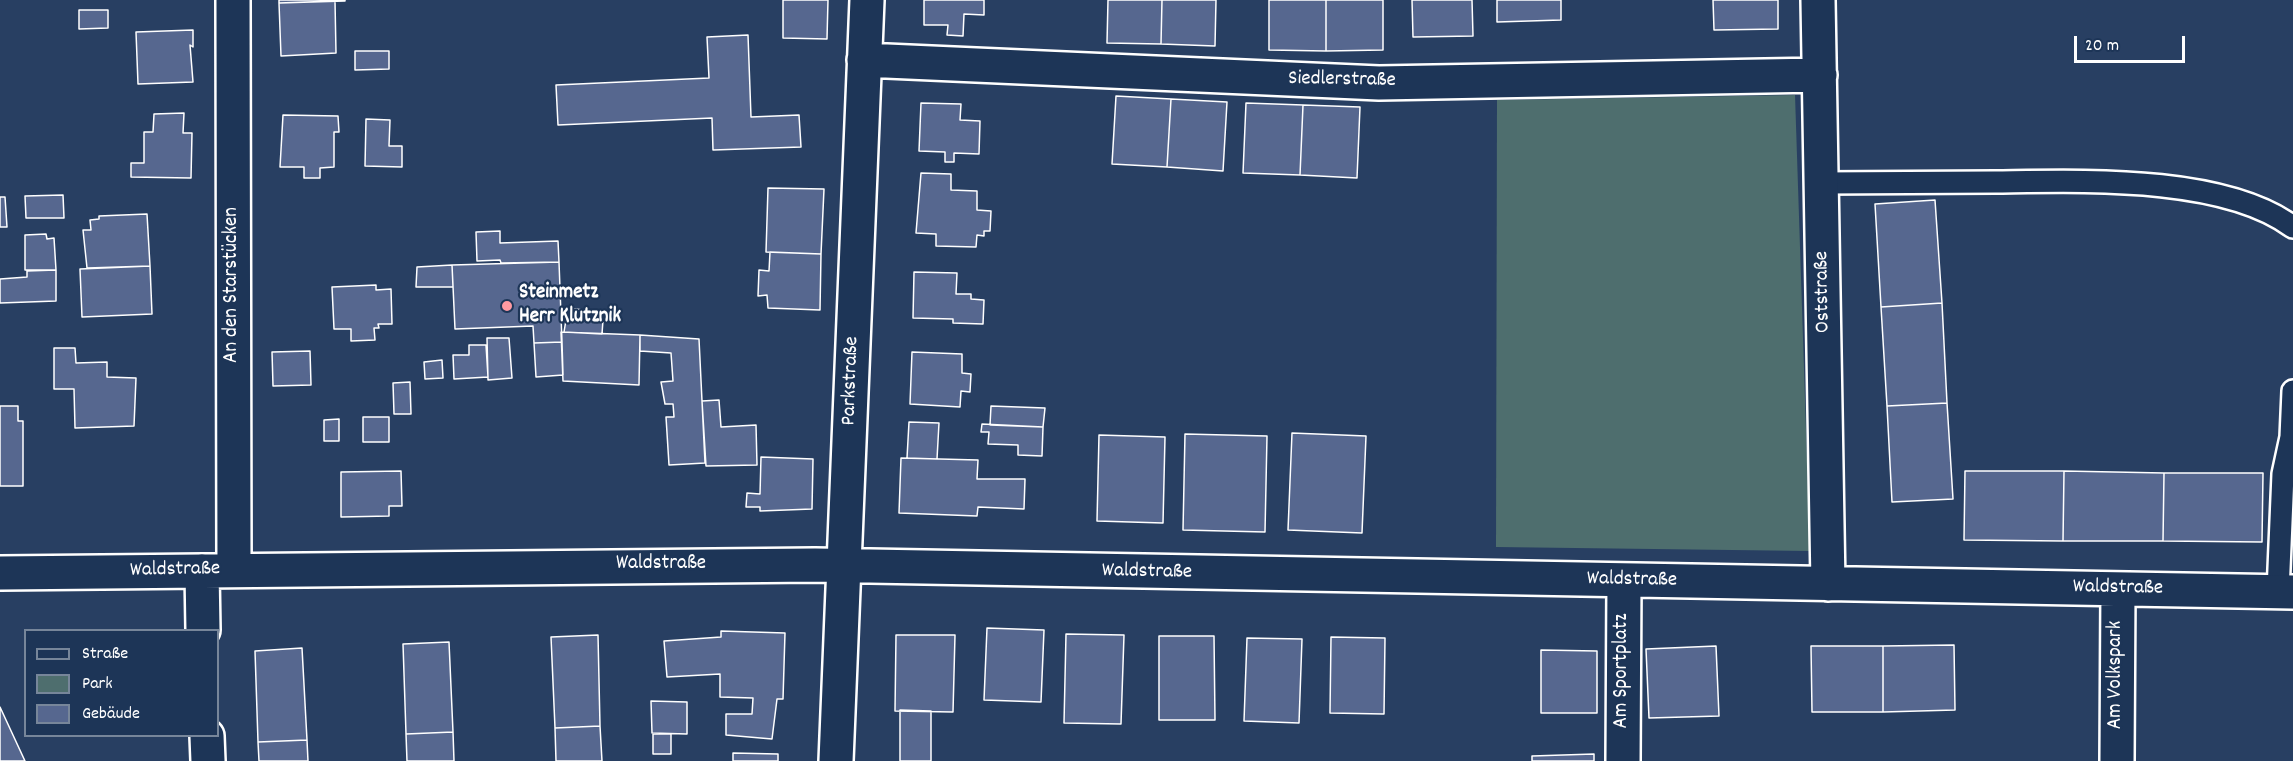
<!DOCTYPE html>
<meta charset="utf-8">
<style>
body{margin:0}
#map{position:relative;width:2293px;height:761px;overflow:hidden;background:#283f62;font-family:Dekko,sans-serif}
canvas{display:block}
.legend{position:absolute;left:24px;top:629px;width:195px;height:108px;box-sizing:border-box;background:#1d3557;border:2px solid #77869a;margin:0;padding:8px 10px;list-style:none;font-size:18px;color:#fff}
.legend li{display:flex;align-items:center;gap:12px;height:30px}
.legend b{width:30px;border:2px solid #77869a}
.scale{position:absolute;left:2074px;top:36px;width:111px;height:27px;box-sizing:border-box;border:3px solid #fff;border-top:0;padding-left:8px;font-size:18px;line-height:21px;white-space:nowrap;color:#fff;-webkit-text-stroke:4px #1d3557;paint-order:stroke}
</style>
<div id="map">
<canvas width="2293" height="761"></canvas>
<ul class="legend">
<li><b style="height:8px;background:#1d3557"></b>Straße</li>
<li><b style="height:16px;background:#4e6e6e"></b>Park</li>
<li><b style="height:16px;background:#56678f"></b>Gebäude</li>
</ul>
<div class="scale">20 m</div>
</div>
<script>
const ctx = document.querySelector('canvas').getContext('2d');
ctx.lineJoin = 'round';
function fill(path, color) {
  ctx.fillStyle = color;
  ctx.fill(path, 'evenodd');
}
function strokePath(path, color, width, dash) {
  ctx.strokeStyle = color;
  ctx.lineWidth = width;
  ctx.lineCap = dash ? 'butt' : 'round';
  ctx.setLineDash(dash || []);
  ctx.stroke(path);
}
function label(font, color, halo, rows, align = 'center') {
  ctx.font = font + ' Dekko,sans-serif';
  ctx.lineWidth = 4.5;
  ctx.setLineDash([]);
  ctx.textBaseline = 'middle';
  ctx.strokeStyle = halo;
  ctx.fillStyle = color;
  for (const [text, x, y, turn = 0] of rows) {
    ctx.save();
    ctx.translate(x, y);
    ctx.rotate((+turn || 0) * Math.PI / 180);
    ctx.textAlign = isNaN(turn) ? turn : align;
    if (halo) ctx.strokeText(text, 0, 0);
    ctx.fillText(text, 0, 0);
    ctx.restore();
  }
}
fill(new Path2D(`
 M1795,95L1810,551L1496,547L1497,100Z`), '#4e6e6e');
const building = new Path2D(`
 M279,0H345V1L279,3Z
 M783,0H828L827,39L783,38Z
 M924,0H984V15L964,14L963,36L947,35L948,25H924Z
 M1108,0H1162L1161,44L1107,43Z
 M1162,0H1216L1215,46L1161,44Z
 M1269,0H1326V51L1269,50Z
 M1326,0H1383V50L1326,51Z
 M1412,0H1472L1473,36L1413,37Z
 M1497,0H1561V20L1497,22Z
 M1713,0H1778V29L1714,30Z
 M335,1L336,53L281,56L279,3Z
 M79,10H108V28L79,29Z
 M193,30V47L190,45L193,82L138,84L136,32Z
 M748,35L751,117L799,115L801,147L713,150L712,118L558,125L556,85L709,78L707,37Z
 M355,51H389V69L355,70Z
 M1116,96L1171,99L1167,167L1112,164Z
 M1171,99L1227,102L1223,171L1167,167Z
 M921,103L961,104L960,120L980,121L979,154L954,153V162H945V152L919,151Z
 M1246,103L1303,105L1300,175L1243,173Z
 M1303,105L1360,107L1357,178L1300,175Z
 M184,113L183,133H192L191,178L131,177V163H144V132H153L154,114Z
 M283,115L338,116L339,132H334V167L320,168V178H304V167H280Z
 M366,119L390,120L389,146H402V167L365,166Z
 M921,173L951,174V190L977,191V210L991,211L990,231H984V236L977,235L976,247L936,246V234L916,233Z
 M768,188L824,189L821,254L766,252Z
 M63,195L64,218H26L25,196Z
 M0,197H5L7,227H0Z
 M1935,200L1942,303L1881,307L1875,204Z
 M147,214L150,266L87,268L83,230H91L90,220L99,219V216Z
 M500,231V243L558,241L559,262L501,263L500,260L477,261L476,232Z
 M46,234L47,239L54,238L56,270H25V235Z
 M770,252L821,254L820,310L768,308L767,295L758,296L759,270L769,271Z
 M559,262L562,342L534,343L533,326L455,329L452,265Z
 M452,265L453,287H416L417,267Z
 M150,266L152,314L82,317L80,269Z
 M56,270V301L0,303V279L27,277V271Z
 M914,272L957,273L956,294H971V299L984,300L983,324L953,323V319L913,318Z
 M376,285V290L391,289L392,324H378L379,328H374L375,340L351,341V329H334L332,287Z
 M1942,303L1947,403L1887,406L1881,307Z
 M568,308L583,310L582,318L603,320L602,334L564,332Z
 M561,332L640,335L639,385L563,381Z
 M640,335L699,339L705,463L669,465L666,417H674L673,404H665L661,382L673,381L671,353L640,351Z
 M487,338H509L512,378L488,380Z
 M562,342L563,375L536,377L534,343Z
 M469,345H486L488,377L454,379L453,355H469Z
 M54,348H75L76,363L107,362V377L136,378L134,426L75,428L74,389H54Z
 M310,351L311,385L273,386L272,352Z
 M912,352L962,354V373L971,374L970,392L961,391L960,407L910,404Z
 M442,360L443,378L425,379L424,362Z
 M410,382L411,414H394L393,383Z
 M719,400L721,427L756,425L757,465L706,466L702,401Z
 M1947,403L1953,499L1892,502L1887,406Z
 M0,406H18V421H23V486H0Z
 M991,406L1045,408L1043,427L990,425Z
 M363,417H389V442H363Z
 M339,419V441H324V420Z
 M909,422L939,423L937,459L907,458Z
 M982,424L1043,427L1042,456L1018,455V445L988,444L989,432H981Z
 M1292,433L1366,436L1362,533L1288,530Z
 M1185,434L1267,436L1265,532L1183,530Z
 M1099,435L1165,437L1163,523L1097,521Z
 M761,457L813,459L812,509L760,511V507H746L747,493L760,494Z
 M901,458L978,460L977,479H1025L1024,509L978,507L977,516L899,513Z
 M401,471L402,506H389V516L341,517V472Z
 M1965,471H2064L2063,541L1964,540Z
 M2064,471L2164,473L2163,541H2063Z
 M2164,473H2263L2262,542L2163,541Z
 M987,628L1044,630L1041,702L984,700Z
 M721,631L785,633L783,699H777L772,739L726,735V714H752L753,698L720,697V674L667,677L664,641L721,637Z
 M1066,634L1124,635L1121,724L1064,723Z
 M598,635L600,726L555,728L551,637Z
 M896,635H955L953,712L895,711Z
 M1159,636H1214L1215,720H1159Z
 M1331,637L1385,638L1384,714L1330,713Z
 M1247,638L1302,639L1299,723L1244,721Z
 M449,642L453,732L406,734L403,644Z
 M1954,645L1955,710L1883,712V646Z
 M1716,646L1719,716L1649,718L1646,649Z
 M1811,646H1883V712H1812Z
 M302,648L307,740L258,742L255,651Z
 M1541,650L1597,651V713H1541Z
 M651,701L687,702V734L652,733Z
 M0,707L25,761H0Z
 M900,710L931,711V761H900Z
 M600,726L602,761H556L555,728Z
 M453,732L454,761H407L406,734Z
 M653,734H671V754H653Z
 M307,740L308,761H259L258,742Z
 M733,753L778,754V761H733Z
 M1594,754V761H1532V756Z`);
fill(building, '#56678f');
strokePath(building, '#fff', 1.5);
const service = new Path2D(`
 M1822,183C1880,183 1937,182 1995,182C2081,181 2223,175 2293,227
 M2278,592L2283,474L2291,437L2293,391`);
const minor = new Path2D(`
 M233,0L234,570
 M1818,0L1828,584
 M864,60L1379,83L1820,75
 M202,571L203,630
 M0,573L815,565L2293,592
 M207,736L208,761
 M836,761L867,0
 M1623,761L1624,581
 M2117,761L2118,589`);
strokePath(service, '#fff', 26);
strokePath(minor, '#fff', 38);
strokePath(service, '#1d3557', 21);
strokePath(minor, '#1d3557', 33);
for (const [x, y, r, color] of [
 [507,306,6,"#ff9aa2"]
]) {
  const dot = new Path2D();
  dot.arc(x, y, r, 0, 2 * Math.PI);
  ctx.fillStyle = color;
  ctx.fill(dot);
  strokePath(dot, '#1d3557', 2);
}
label('21px', '#fff', '#1d3557', [
 ["Siedlerstraße",1342,81,1],
 ["An den Starstücken",233,285,-90],
 ["Oststraße",1824,292,-91],
 ["Parkstraße",852,381,-88],
 ["Waldstraße",661,565],
 ["Waldstraße",175,571,-1],
 ["Waldstraße",1147,573,1],
 ["Waldstraße",1632,581,1],
 ["Waldstraße",2118,589,1],
 ["Am Sportplatz",1623,671,-90],
 ["Am Volkspark",2117,675,-90]
]);
label('bold 21px', '#fff', '#1d3557', [
 ["Steinmetz",519,294],
 ["Herr Klutznik",519,318]
], 'left');
</script>
